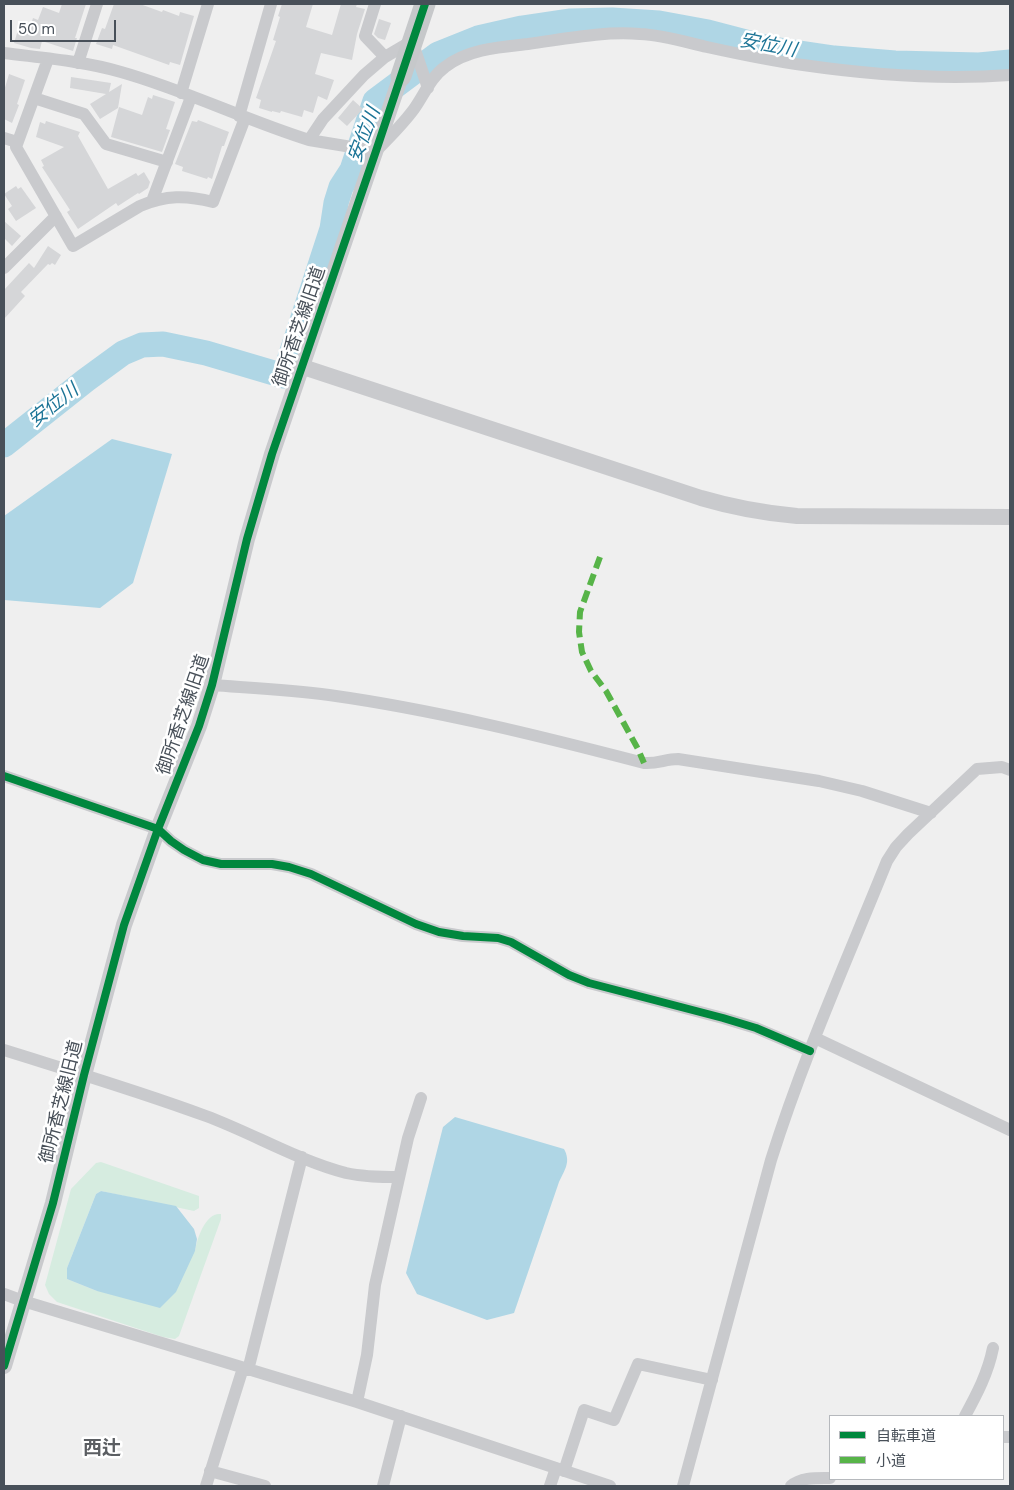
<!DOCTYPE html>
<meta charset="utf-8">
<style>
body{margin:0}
#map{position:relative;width:1014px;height:1490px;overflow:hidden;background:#efefef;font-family:"DM Sans","Noto Sans JP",sans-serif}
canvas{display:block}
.frame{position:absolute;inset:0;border:5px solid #485059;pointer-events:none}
.legend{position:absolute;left:829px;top:1415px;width:175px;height:65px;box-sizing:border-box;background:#fff;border:1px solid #b6b9bd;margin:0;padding:6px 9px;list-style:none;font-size:15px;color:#485059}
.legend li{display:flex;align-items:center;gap:10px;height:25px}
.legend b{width:25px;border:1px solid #b6b9bd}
.scale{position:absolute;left:10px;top:20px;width:106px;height:22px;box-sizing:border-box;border:2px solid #485059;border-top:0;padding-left:6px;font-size:15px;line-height:18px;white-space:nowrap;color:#485059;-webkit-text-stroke:4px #fff;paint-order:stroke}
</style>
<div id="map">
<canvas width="1014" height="1490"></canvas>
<div class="frame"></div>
<ul class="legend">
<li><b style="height:6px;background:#00873e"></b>自転車道</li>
<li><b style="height:6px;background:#57b448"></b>小道</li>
</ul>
<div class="scale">50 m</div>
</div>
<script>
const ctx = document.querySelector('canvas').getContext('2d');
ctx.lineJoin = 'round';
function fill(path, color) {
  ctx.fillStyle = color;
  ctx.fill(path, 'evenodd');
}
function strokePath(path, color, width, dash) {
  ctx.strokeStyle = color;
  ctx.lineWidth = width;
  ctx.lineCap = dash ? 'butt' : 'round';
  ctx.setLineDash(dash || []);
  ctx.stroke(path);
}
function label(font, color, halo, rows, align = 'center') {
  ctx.font = font + ' "DM Sans","Noto Sans JP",sans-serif';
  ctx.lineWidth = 5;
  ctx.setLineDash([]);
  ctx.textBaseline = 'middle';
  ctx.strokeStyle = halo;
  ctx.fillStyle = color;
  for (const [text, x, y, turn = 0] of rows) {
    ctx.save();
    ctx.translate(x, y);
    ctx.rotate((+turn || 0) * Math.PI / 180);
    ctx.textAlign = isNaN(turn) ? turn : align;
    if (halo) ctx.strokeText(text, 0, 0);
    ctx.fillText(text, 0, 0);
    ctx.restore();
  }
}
fill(new Path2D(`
 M101,1162L199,1196V1208L194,1211L101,1191L96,1194L67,1268V1279L97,1291L195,1251C197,1238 206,1212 221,1214V1219L179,1336L175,1339L163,1337L57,1302L49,1294L45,1285L71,1189L96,1163Z`), '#d6ece0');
fill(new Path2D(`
 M112,439L172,454L133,583L100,608L4,600V516Z
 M455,1117L564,1149C571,1162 565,1169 559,1182L514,1313L487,1320L417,1294L406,1273L443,1127Z
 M101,1191L176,1206L194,1229L197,1239L195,1251L176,1292L160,1308L97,1291L67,1279V1268L96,1194Z`), '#afd6e5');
strokePath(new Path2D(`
 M4,445L86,380L123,353L142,345L163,344L206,353L284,376L332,229L336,203L341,187L352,170L375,101L438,54L478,38L522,28L569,21L612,20L659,23L708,32L773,49L834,58L895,63L979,65L1010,62`), '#afd6e5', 25);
fill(new Path2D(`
 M62,4H86L75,38H77L73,51L42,41L40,49L31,48L14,43L18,30L24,32L25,29L29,31L33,18L38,20L43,7L59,13Z
 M114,4H140L162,12L163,10L179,16L180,12L194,16L180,65L170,62L169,65L113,45L112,49L96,44L102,28L105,29Z
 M282,4H313L306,27L332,35L341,4H357L356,7L365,9L357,34L352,60L321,53L315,74L334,80L327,100L318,96L313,113L304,110L302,117L281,111L280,113L272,111V112L259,108L261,100L256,98L276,41L273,40L280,17L278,16Z
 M379,19L391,23L385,40L378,38L374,34Z
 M9,74L25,80L17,104L19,105L12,123L4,119V91Z
 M71,77L111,83L109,92L122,84L118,108L100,119L90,104L106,94L70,88Z
 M153,95L175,102L166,129L170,130L162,152L111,137L119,107L142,115L148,97L152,99Z
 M353,100L363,109L347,126L338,118Z
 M198,120L229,132L224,146H222L212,179L208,177L207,179L182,171L183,167L175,164L192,121L197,122Z
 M46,121L80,132L78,136L108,189L136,173L138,176L144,172L150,182L148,188L139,194L138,193L118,206L116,203L78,229L67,212L70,210L42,167L44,166L41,160L64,147L36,137L40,122L45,124Z
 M16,186L18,189L21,187L36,208L16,221L8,209L12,206L4,194Z
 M4,221L21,236L12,246L4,238Z
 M48,246L61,255L55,265L52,263L50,265L48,264L21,292L25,296L4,319V290L29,263L34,268Z`), '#d5d6d8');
strokePath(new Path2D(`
 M375,4L365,36L385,57
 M4,53C43,58 83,61 121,72C185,90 245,120 309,140L323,119L364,75L385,57L412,41L428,88
 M48,59L16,147L73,246L140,206C166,195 186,195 213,202L245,118
 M78,63L97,4
 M181,93L208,4
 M34,98L84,114L106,144L167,162
 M239,116L271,4
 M4,138L17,142
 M309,140L376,151C389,138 403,124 414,109C424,95 431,77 445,67C468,49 500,47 528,44C565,39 603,31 640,34C663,35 685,42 707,47C739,54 771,61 803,65C872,75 941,80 1010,75
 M152,201L191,97
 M4,268L56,216
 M212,685C252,688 291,690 329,695C436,710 540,736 644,763C658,764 665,759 678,759L819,781L862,791L931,813
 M4,776L158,829L171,841L184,850L203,860L221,864H272L289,867L311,874L416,924L439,932L463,936L498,938L511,942L569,975L589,983L723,1018L756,1028L810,1051
 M815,1038L1010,1130
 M4,1050C71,1071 139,1091 206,1116C252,1133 299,1161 346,1173C364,1177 381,1177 399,1177
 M4,1294L23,1301L357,1402L610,1486
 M248,1370L302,1157
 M357,1402L367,1355L375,1285L408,1138L421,1098
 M965,1416C977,1394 988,1373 993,1348
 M1003,1437H1010
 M210,1471L265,1486
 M564,1471L584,1410L614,1420L638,1364L712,1380
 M206,1486L243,1368
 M383,1486L401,1416
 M550,1486L556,1468
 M683,1486L771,1160C803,1058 847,960 887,861L896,847L908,834L977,769L1002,767L1010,770
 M791,1486C801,1477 817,1478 830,1478`), '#c9cacd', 12);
strokePath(new Path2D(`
 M303,367L701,498C735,508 762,513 797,516L1010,517
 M4,1366L53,1203L84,1075L124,925L158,829L199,726L212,685L247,539L272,454L401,76`), '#c9cacd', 16);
strokePath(new Path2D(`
 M401,76L425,4`), '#c6c8ca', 21);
strokePath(new Path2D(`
 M600,557L580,612L579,632L582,652L591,671L606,691L638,749L644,763`), '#57b448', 6, [12, 6]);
strokePath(new Path2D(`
 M4,776L158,829L171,841L184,850L203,860L221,864H272L289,867L311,874L416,924L439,932L463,936L498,938L511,942L569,975L589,983L723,1018L756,1028L810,1051
 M4,1366L53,1203L84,1075L124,925L158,829L199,726L212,685L247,539L272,454L376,151L425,4`), '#00873e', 8);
label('18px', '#485059', '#fff', [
 ["御所香芝線旧道",300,327,-71],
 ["御所香芝線旧道",184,715,-71],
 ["御所香芝線旧道",62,1102,-76]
]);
label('italic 19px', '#1d7597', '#fff', [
 ["安位川",768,46,11],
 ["安位川",365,135,-69],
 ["安位川",54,406,-38]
]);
label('bold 19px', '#5b5e62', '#fff', [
 ["西辻",102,1449]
]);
</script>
